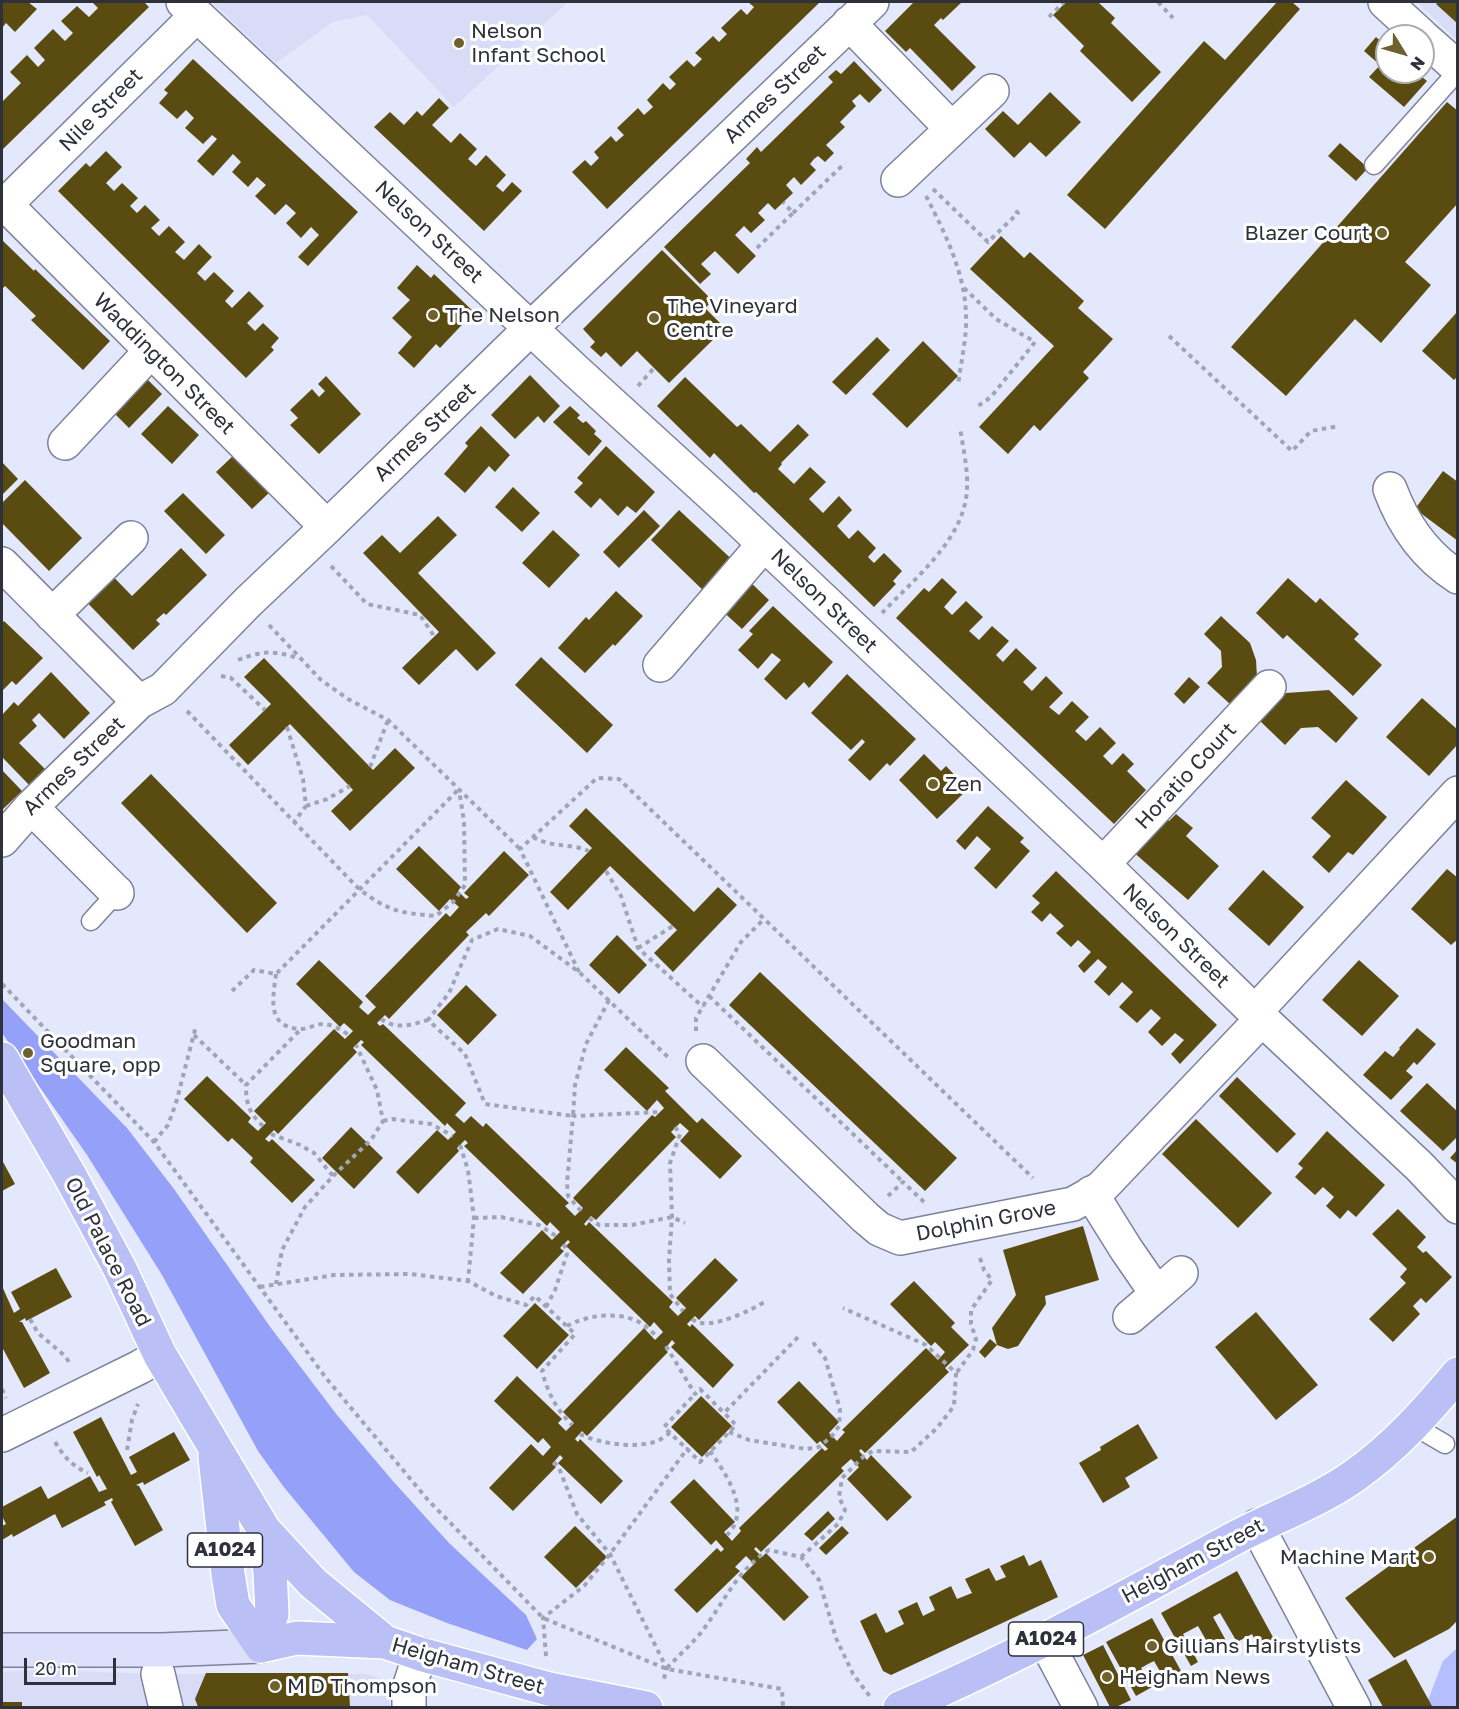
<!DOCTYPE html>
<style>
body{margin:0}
#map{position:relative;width:1459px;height:1709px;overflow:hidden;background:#e4e8fd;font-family:"Golos Text",sans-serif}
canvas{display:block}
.frame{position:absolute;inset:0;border:3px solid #2e303a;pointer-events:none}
.north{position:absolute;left:1375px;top:24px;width:60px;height:60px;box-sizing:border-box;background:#fff;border:2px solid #abacb0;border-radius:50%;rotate:127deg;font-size:16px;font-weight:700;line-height:24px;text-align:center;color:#2e303a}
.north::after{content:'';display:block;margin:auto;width:21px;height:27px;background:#6e612e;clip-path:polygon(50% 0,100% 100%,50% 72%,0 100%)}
.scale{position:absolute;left:24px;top:1658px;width:92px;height:27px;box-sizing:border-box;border:3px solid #2e303a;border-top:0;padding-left:8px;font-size:18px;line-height:21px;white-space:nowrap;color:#2e303a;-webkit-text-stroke:4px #fff;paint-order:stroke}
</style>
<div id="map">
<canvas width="1459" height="1709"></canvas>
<div class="frame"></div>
<div class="north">N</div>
<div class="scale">20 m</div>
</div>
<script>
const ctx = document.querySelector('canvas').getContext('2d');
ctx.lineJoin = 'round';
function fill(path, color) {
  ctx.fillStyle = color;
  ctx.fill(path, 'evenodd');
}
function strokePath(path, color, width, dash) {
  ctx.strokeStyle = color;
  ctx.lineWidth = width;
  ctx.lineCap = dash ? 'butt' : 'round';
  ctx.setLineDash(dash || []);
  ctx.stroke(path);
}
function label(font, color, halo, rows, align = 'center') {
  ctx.font = font + ' "Golos Text",sans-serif';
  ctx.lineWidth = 6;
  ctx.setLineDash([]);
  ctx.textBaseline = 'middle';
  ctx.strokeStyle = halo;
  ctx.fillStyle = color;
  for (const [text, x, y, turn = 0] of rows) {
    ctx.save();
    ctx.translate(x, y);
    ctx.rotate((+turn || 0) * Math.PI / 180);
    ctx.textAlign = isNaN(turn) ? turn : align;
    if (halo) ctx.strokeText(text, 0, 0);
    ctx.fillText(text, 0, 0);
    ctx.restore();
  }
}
fill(new Path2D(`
 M212,2H568L454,107L367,15L333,22L276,63Z
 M1417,2H1457V40Z
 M45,1670L158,1674H367L381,1679L388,1690L390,1707H2V1672Z`), '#d8dcf7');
fill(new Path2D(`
 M1457,1648V1707L1425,1708L1443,1661Z`), '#b5befe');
fill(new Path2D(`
 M2,999L127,1128L174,1189L271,1328L337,1415L392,1480L449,1543L526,1615L537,1639L527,1650L447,1623L390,1600L354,1572L283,1486L258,1451L162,1275L87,1155L2,1033Z`), '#95a0f9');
fill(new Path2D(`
 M2,2H28L37,9L15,32L6,23L2,28Z
 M92,2H144L149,7L3,149L2,147V102L21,83L10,72L27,55L38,67L45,60L34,48L53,29L65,41L73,33L61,21L77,6L89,17L98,8Z
 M748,2H817L819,3L607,209L572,172L585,160L591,166L599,158L594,152L611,136L616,142L624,135L617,128L638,108L644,115L653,107L647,100L663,83L670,90L676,84L669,77L687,60L694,67L702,59L695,53L713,36L719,42L727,34L721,28L741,9L747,15L754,7Z
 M911,2H962L943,20L941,18L934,25L976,67L952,91L910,48L906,52L885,31L913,3Z
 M1066,2H1098L1115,18L1111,23L1161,72L1132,102L1080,51L1084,46L1053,15Z
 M1277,2H1292L1300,9L1105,229L1067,195L1204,41L1225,60Z
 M1439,2H1458V24L1436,4Z
 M1376,37L1387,47V72H1416L1427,81L1404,107L1369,77L1380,65L1364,51Z
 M193,59L358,212L308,266L298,257L319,235L311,227L301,238L286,223L296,213L286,204L275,215L255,196L266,185L257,177L248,187L232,172L241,162L233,154L213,176L197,161L217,139L212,135L203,144L185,128L194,118L186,110L177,119L159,103L168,93L164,90Z
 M854,61L882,90L869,103L860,94L852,101L856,106L840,122L845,127L826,145L834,153L825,162L818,156L814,159L810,164L816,170L801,185L794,177L786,185L793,193L775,210L768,203L758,213L765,220L751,233L744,226L735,235L756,256L738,274L715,251L701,264L711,274L700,284L664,247L750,163L746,159L757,147L761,152L833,82L828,77L836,70L841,74Z
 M1050,92L1081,122L1046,157L1030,142L1014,158L985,129L1003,111L1018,125Z
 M439,98L449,108L432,125L451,143L460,133L477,149L468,159L476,166L486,155L506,175L496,186L503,192L512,182L522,191L484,231L374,127L390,112L404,125L417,111L422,116Z
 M1447,102L1458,111V203L1405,262L1431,285L1381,343L1355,319L1286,396L1231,347Z
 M1340,143L1368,168L1356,181L1328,156Z
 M106,151L122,167L106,183L114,191L122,183L138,198L130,206L137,213L145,205L160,220L151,228L159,236L169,226L185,242L175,252L184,260L199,244L212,257L197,273L205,281L214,272L234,291L225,301L232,308L249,291L264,306L247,323L255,331L263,323L279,338L271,347L274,350L246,378L58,191L86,163L90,167Z
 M1001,236L1024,258L1030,252L1084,301L1078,308L1113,339L1083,372L1089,378L1040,431L1034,425L1008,454L979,427L1054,346L970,269Z
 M2,240L34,271L35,269L110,341L83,370L31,320L36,316L5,286L2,289Z
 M662,250L713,301L705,308L725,328L669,383L637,351L621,367L606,352L601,357L590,347L595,342L583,329Z
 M417,265L431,278L434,274L474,312L440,348L436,344L414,368L398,353L412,337L392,318L410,300L397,288Z
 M1458,311V376L1454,380L1422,351Z
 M877,337L890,350L846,395L832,382Z
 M923,341L958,376L907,428L872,394Z
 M136,368L162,394L129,428L103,402Z
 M530,375L560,406L544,423L538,416L515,439L491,415Z
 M326,376L361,414L319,454L290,425L298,418L290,410L312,389L319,397L325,391L318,384Z
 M685,377L737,427L741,424L770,452L798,424L809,435L781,463L782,464L778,469L794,484L810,467L826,482L809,499L823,513L839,496L852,510L837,526L849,539L858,530L876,548L868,557L874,563L884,553L902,571L893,581L896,584L874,607L756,492L754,493L714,453L710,458L657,406Z
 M168,406L199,435L172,464L141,434Z
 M570,406L580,415L577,418L583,423L586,421L596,431L594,434L602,441L589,456L553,422Z
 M481,426L510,455L495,472L489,466L465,493L444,474L468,446L465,443Z
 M606,446L655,492L636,513L627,506L618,516L600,498L591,508L574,492L583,483L577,478Z
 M235,454L271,491L252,509L216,472Z
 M2,462L18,479L2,495Z
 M1443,471L1458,482V541L1415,509Z
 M25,480L82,538L49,571L2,523V503Z
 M513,487L540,513L522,532L495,507Z
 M183,493L225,535L206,554L164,511Z
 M644,510L660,526L619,568L603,552Z
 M679,510L739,566L710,597L651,540Z
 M438,516L457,535L418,573L496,653L477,671L456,649L419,685L402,668L439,632L363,553L382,535L400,553Z
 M553,530L580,555L549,588L522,563Z
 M181,548L207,575L166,615L164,613L156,620L160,624L133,650L75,590L101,564L132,596Z
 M746,578L769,600L742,629L718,607Z
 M942,578L957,592L944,607L952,615L966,601L983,617L969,631L979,640L992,626L1009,641L996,655L1003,662L1016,648L1037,668L1023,682L1032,691L1046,676L1063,693L1049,707L1059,715L1072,701L1089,717L1075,731L1086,741L1100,727L1116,743L1103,756L1112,765L1123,753L1134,764L1127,771L1146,790L1114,824L896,618L924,588L929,592Z
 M1288,578L1316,603L1320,598L1359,634L1354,639L1382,665L1353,696L1287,635L1283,639L1256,613Z
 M616,591L643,616L615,646L613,644L585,673L558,648L586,617L589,620Z
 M773,606L833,662L809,688L804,682L786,700L764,679L781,660L772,653L758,669L738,650L753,634L749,631Z
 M1221,616L1250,643L1256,660L1257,677L1231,705L1207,683L1222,667L1221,651L1204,634Z
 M4,621L43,658L16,685L12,681L3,690L2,688V623Z
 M541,657L613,725L587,753L515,685Z
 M264,658L373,770L395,748L415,768L350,831L331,811L353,790L290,724L248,765L229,745L271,704L244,677Z
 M51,672L90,713L64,739L39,713L32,720L37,726L19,743L49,773L33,789L2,757V715L14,702L18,706Z
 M847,674L916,739L890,766L887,763L870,781L848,760L865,742L862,739L851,750L811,713Z
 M1189,677L1200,687L1184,704L1174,694Z
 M1329,690L1358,718L1336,743L1318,727L1301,728L1285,745L1260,721L1286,693Z
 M1422,698L1458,730V744L1429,776L1386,737Z
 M924,754L941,771L946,766L968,789L937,819L899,780Z
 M2,770L22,791L2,810Z
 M151,774L277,903L247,933L121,803Z
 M1346,780L1387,817L1353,855L1348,852L1329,873L1312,857L1331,836L1311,818Z
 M988,806L1024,838L1020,842L1030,851L996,889L974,868L991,849L977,836L965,850L956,841Z
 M586,808L694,912L718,887L737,905L673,972L654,953L677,930L610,866L568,910L550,892L592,848L569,826Z
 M1176,814L1193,828L1186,836L1219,866L1188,900L1131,850L1163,815L1169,821Z
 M419,846L461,887L458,891L466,899L469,897L464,893L504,851L529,875L489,916L486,913L466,932L469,935L389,1019L385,1015L377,1023L380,1026L383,1024L466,1103L455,1115L464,1123L471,1116L483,1127L486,1123L569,1203L565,1206L575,1216L583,1208L573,1198L652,1115L655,1117L664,1108L657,1100L647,1111L604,1070L626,1047L669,1088L665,1091L697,1123L702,1118L742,1156L720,1179L680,1141L689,1131L680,1123L671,1132L676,1137L596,1220L591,1216L584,1224L586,1226L589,1222L673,1302L669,1307L678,1316L686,1308L676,1298L715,1258L738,1280L699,1320L695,1316L687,1324L690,1327L692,1324L734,1365L713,1388L671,1347L675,1343L672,1340L665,1349L668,1352L587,1436L582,1431L575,1439L578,1442L580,1439L623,1481L601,1504L558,1463L563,1458L560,1455L552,1464L556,1467L513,1511L489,1488L531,1444L543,1456L551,1447L543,1438L538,1443L494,1401L517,1376L562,1419L558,1423L566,1431L574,1423L563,1412L644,1328L655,1340L663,1332L654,1322L650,1327L566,1246L570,1242L568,1240L560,1248L564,1251L523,1294L500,1273L542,1230L552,1240L560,1232L550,1222L547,1226L464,1146L468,1143L465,1140L457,1148L459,1151L418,1194L396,1172L437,1130L448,1140L456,1132L447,1123L445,1126L361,1045L364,1042L361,1040L353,1048L357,1052L278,1134L274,1130L265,1139L269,1142L272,1139L315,1180L292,1203L250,1162L253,1158L232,1138L228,1142L184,1099L207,1076L251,1118L248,1122L258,1131L266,1123L254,1111L334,1029L345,1039L353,1031L344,1023L340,1027L296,984L319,960L363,1002L359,1007L368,1015L376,1007L365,996L446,913L450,917L459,907L450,899L439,911L396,869Z
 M1447,869L1458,878V939L1451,945L1411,909Z
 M1263,870L1304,907L1269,946L1228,909Z
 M1056,871L1217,1025L1180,1064L1171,1054L1184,1040L1175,1033L1162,1046L1148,1032L1161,1018L1151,1009L1137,1023L1119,1007L1133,992L1122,982L1109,996L1094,982L1107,967L1098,959L1084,973L1078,966L1091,952L1078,940L1071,947L1056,933L1064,926L1050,913L1042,922L1031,912L1040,903L1032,896Z
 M617,935L647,965L619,994L589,965Z
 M1359,960L1399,996L1362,1036L1322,1000Z
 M760,972L957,1158L925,1191L729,1005Z
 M466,985L497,1015L468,1045L437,1015Z
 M1417,1028L1436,1044L1417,1065L1414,1062L1406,1071L1413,1077L1391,1100L1363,1075L1385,1051L1393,1057L1400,1049L1399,1048Z
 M1237,1077L1296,1134L1277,1153L1219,1096Z
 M1427,1083L1458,1112V1136L1443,1151L1400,1111Z
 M1196,1119L1272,1193L1238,1228L1162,1154Z
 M351,1127L383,1158L354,1189L322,1158Z
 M1327,1131L1385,1185L1356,1217L1348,1210L1340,1219L1326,1206L1334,1197L1323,1187L1315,1195L1295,1177L1303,1168L1298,1164Z
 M1458,1149V1164L1450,1158Z
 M2,1160L15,1184L2,1191Z
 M1398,1209L1426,1237L1417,1247L1423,1253L1426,1251L1452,1277L1426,1303L1421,1298L1413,1306L1420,1314L1393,1342L1369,1319L1406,1283L1400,1277L1407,1269L1372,1234Z
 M1083,1226L1099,1280L1045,1296L1046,1304L1018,1346L1008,1349L997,1345L985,1358L979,1352L990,1339L997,1345L992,1328L1016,1295L1003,1250Z
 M56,1268L72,1297L26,1321L25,1318L19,1322H22L50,1373L24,1388L2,1347V1286L14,1313L20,1309L11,1292Z
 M914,1281L955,1323L951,1327L969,1345L945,1368L949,1372L865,1453L861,1449L859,1451L867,1460L871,1455L912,1497L887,1521L847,1479L859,1467L851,1459L841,1468L844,1471L761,1552L756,1547L754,1549L762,1557L766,1553L809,1597L784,1621L741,1577L754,1564L746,1556L735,1567L740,1571L697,1613L674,1590L717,1548L721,1552L724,1549L716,1540L711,1545L670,1502L694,1479L735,1522L724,1532L732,1541L741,1531L739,1528L822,1448L825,1451L828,1449L820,1441L817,1444L777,1402L799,1381L839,1422L829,1433L837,1441L845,1432L842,1430L926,1348L938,1360L945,1352L935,1342L931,1346L890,1304Z
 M535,1303L569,1335L537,1369L503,1336Z
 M1256,1312L1318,1385L1276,1420L1215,1347Z
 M701,1396L732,1426L702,1457L671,1427Z
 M101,1417L131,1475L137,1472L129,1457L174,1432L190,1460L144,1485L143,1482L136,1485L139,1486L163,1530L135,1546L111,1502L113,1500L112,1498L104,1502L106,1505L62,1528L55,1514L13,1537L12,1534L2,1540V1526L6,1524L2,1516V1507L41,1486L48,1499L90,1476L99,1492L107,1489L99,1475L97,1477L73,1432Z
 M1138,1424L1158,1458L1125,1478L1130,1487L1103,1503L1079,1463L1101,1450L1100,1447Z
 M828,1511L835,1519L812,1541L804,1534Z
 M1458,1516V1620L1449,1629L1394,1658L1345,1598Z
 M575,1526L607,1557L576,1588L544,1557Z
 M842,1526L849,1533L826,1555L819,1548Z
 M1024,1555L1029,1566L1041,1560L1058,1597L891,1675L883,1671L860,1621L876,1613L886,1633L904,1624L898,1611L917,1602L923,1616L935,1610L929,1597L951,1586L957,1599L972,1593L965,1579L989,1568L996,1581L1006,1577L1000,1566Z
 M1237,1571L1274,1639L1259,1648L1252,1634L1237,1642L1220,1613L1213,1617L1229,1646L1214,1654L1198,1626L1183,1634L1198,1662L1191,1666L1161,1613Z
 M1152,1618L1181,1671L1165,1680L1154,1661L1148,1664L1141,1668L1152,1687L1136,1696L1106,1642Z
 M1103,1645L1131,1700L1116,1707H1110L1083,1655Z
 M1406,1659L1432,1706L1430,1707H1383L1368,1680Z
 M206,1673H348L350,1707H198L195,1699Z
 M2,1702H22V1707H2Z`), '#5a4c10');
const lane = new Path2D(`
 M1374,165L1458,71
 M91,921L122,887
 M1414,1426L1445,1444`);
const street = new Path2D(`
 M183,2L576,371L725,507L1103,864L1262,1019L1419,1166L1458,1207
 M1385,2L1422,36
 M849,23L952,129L992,91
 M1423,37L1458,68
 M898,180L952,129
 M2,201L327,527
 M5,205L197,15
 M65,443L151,351
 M1390,489C1403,524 1425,556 1458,577
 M2,564L139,702
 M52,615L131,538
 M660,665L764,544
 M31,807L117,893
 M2,840L31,807L139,702L163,689L248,602L327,527L531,328L872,2
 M1103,864L1269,687
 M1255,1012L1458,793
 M703,1061L866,1218L879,1229L900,1238L1073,1204L1101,1188L1262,1019
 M1091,1193L1126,1249L1157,1294L1130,1317
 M1157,1294L1181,1273
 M2,1435L140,1367L160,1355
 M1257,1526L1354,1708
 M1045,1640L1081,1708
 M158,1674L166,1708
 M409,1708V1688L420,1654`);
const secondary = new Path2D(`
 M2,1650H161L261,1646`);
const primary = new Path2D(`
 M2,1059L69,1174L120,1269L160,1355L264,1530L313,1583L385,1642
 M215,1457L228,1574L233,1605L261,1646
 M261,1646L297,1638L385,1642L420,1654L549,1689L646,1708
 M261,1646L272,1614L270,1571L264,1530
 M900,1708C1015,1659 1124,1598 1233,1539C1272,1518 1319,1501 1354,1476C1395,1447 1426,1412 1458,1374`);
strokePath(lane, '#7e829a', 21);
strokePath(street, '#7e829a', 36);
strokePath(secondary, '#7e829a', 36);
strokePath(primary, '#fff', 36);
strokePath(new Path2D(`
 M1158,2L1173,18
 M1049,17L1064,2
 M933,189L988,242L1018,213L1015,210
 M926,196C945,233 965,273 966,315C967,337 961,362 958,385
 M793,213L845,163
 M757,248L793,213L783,202
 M964,288L996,319L1035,342L991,397L978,406
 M1169,336L1292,451L1311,431L1339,426
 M638,386L654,368
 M331,566L367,604L420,615L434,636
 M882,613C914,579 966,538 967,488C968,469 963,447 960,428
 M269,625L321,680L348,699L388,720L520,849
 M238,660C261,651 274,650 297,658
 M221,676L231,678L265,710
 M187,711L359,889C388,911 400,913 436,916L453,902L465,885L464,821L459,790
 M287,727L303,779L306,806L294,822
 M370,767L388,720
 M306,806L327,799L350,786
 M533,837C552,848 570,843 589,851
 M606,871L621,896L638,948L703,1007
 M638,948L673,926
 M579,972L520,849L597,778L619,779L1033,1178
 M276,974C273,998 266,1027 300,1029C308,1029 316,1024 323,1024C332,1024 343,1031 349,1035
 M2,984L154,1142L326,1378L428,1500L543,1618L667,1669L782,1689L783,1708
 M232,991L254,970L276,974L458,790
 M709,996L903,1182
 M609,1000L586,1044L575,1085L573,1116L485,1104L465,1054L428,1020L449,993L472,940L498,929L530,936L579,972L671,1060
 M381,1019C397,1030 411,1025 428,1020
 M696,1031V1018L741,942L764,919
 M194,1035L246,1085
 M383,1121L392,1119L431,1124L453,1136
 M263,1126C249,1113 246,1104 246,1085L301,1029
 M675,1127L680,1134L670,1163L672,1217L669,1260L670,1294L683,1311
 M271,1134L300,1145L314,1153L333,1176L305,1207L282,1250L276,1284
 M154,1142L168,1125L176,1103L196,1026
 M460,1145L468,1170L474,1218L468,1281
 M333,1176L371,1140L383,1121L377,1090L356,1045
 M888,1196L903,1182L924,1202
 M581,1211L568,1196L567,1183L573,1116L660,1112
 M474,1218L501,1217L539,1225L556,1236
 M589,1218L599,1225H632L672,1217L685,1223
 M260,1287L334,1275L410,1274L468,1281L496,1296L526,1305L535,1296L575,1334L542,1371C548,1393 556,1409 572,1425
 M546,1307L555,1290L567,1254L564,1244
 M30,1319L38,1333L65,1356L71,1365
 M692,1319C695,1321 698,1323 701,1323C718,1326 752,1310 766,1301
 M567,1326C587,1315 618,1311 639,1322C646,1326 652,1332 658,1337
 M666,1346L695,1394L700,1389L724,1413
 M957,1372L973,1350L976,1339L971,1324V1310L992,1280L984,1270L979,1255
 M2,1389L6,1398
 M729,1432L749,1440L806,1449L819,1447L832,1436L839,1426L840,1409L825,1358L812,1341
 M670,1433L664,1427L695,1394
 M580,1434C600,1444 636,1449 657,1441C662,1439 666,1435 670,1433L687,1449
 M55,1442C64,1457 72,1466 88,1473
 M127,1450L132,1420L138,1404
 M710,1451C726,1474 752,1511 727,1535
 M554,1462L559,1468L577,1514L610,1554L667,1669L663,1681
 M801,1557L838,1524L845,1510L839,1497L842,1478L864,1456L873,1451L911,1452L937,1428L954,1406L956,1373L926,1345L843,1308
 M546,1656L543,1618L584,1586L610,1554L687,1449L700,1462L736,1425L724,1413L801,1334
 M667,1668C679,1655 693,1643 703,1630C724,1602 738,1569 769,1550L801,1557L819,1580L836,1638L853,1674L871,1698`), '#a0a4b5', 4, [4.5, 4.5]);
strokePath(lane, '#fff', 18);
strokePath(street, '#fff', 33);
strokePath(secondary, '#dce0fa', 33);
strokePath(primary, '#bac0f5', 33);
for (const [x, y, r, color] of [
 [459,43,6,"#6e612e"],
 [1382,233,6,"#6e612e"],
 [433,315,6,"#6e612e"],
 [654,318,6,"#6e612e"],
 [933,784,6,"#6e612e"],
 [28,1053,6,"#6e612e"],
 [1429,1557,6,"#6e612e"],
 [1152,1646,6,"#6e612e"],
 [1107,1677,6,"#6e612e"],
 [275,1686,6,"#6e612e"]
]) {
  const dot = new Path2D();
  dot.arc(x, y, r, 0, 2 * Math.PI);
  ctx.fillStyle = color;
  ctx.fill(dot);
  strokePath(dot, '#fff', 2);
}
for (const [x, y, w] of [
 [225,1550,75],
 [1046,1639,75]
]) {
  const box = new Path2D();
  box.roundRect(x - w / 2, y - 17, w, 34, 4.5);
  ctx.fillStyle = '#fff';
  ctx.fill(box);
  strokePath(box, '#2e303a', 1.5);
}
label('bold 20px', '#2e303a', null, [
 ["A1024",225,1550],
 ["A1024",1046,1639]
]);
label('21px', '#2e303a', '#fff', [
 ["Nelson",471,31],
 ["Infant School",471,55],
 ["Blazer Court",1370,233,"right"],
 ["The Vineyard",666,306],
 ["Centre",666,330],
 ["The Nelson",445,315],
 ["Zen",945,784],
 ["Goodman",40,1041],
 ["Square, opp",40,1065],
 ["Machine Mart",1417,1557,"right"],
 ["Gillians Hairstylists",1164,1646],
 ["Heigham News",1119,1677],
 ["M D Thompson",287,1686]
], 'left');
label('21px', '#2e303a', '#fff', [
 ["Armes Street",775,94,-44],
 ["Nile Street",101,110,-45],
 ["Nelson Street",429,232,43],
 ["Waddington Street",164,364,45],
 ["Armes Street",425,432,-44],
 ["Nelson Street",824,601,44],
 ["Armes Street",74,766,-44],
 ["Horatio Court",1186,776,-47],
 ["Nelson Street",1176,936,44],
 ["Dolphin Grove",986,1221,-11],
 ["Old Palace Road",108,1252,63],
 ["Heigham Street",1193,1561,-28],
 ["Heigham Street",468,1666,16]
]);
</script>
